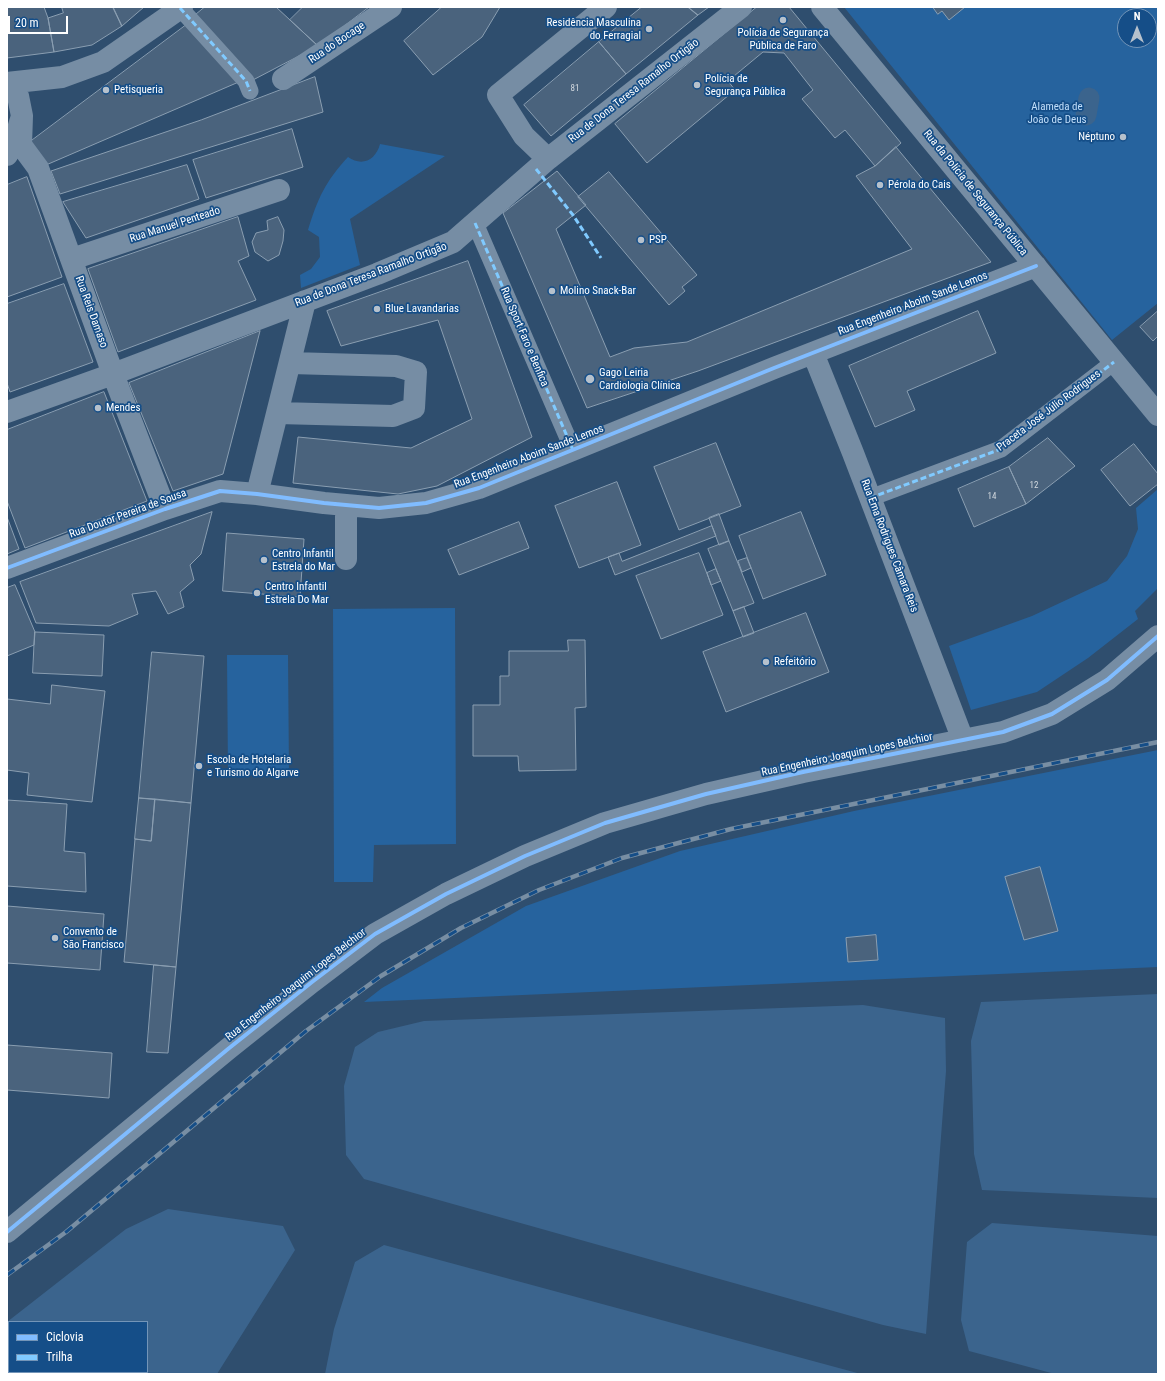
<!DOCTYPE html>
<meta charset="utf-8">
<style>
body{margin:0}
#map{position:relative;width:1165px;height:1381px;overflow:hidden;background:#2f4e6e;font-family:"Roboto Condensed",sans-serif}
canvas{display:block}
.frame{position:absolute;inset:0;border:8px solid #fff;pointer-events:none}
.legend{position:absolute;left:8px;top:1321px;width:140px;height:52px;box-sizing:border-box;background:#154e88;border:1px solid #7395b8;margin:0;padding:5px 7px;list-style:none;font-size:12px;color:#fff}
.legend li{display:flex;align-items:center;gap:8px;height:20px}
.legend b{width:20px;border:1px solid #7395b8}
.north{position:absolute;left:1117px;top:8px;width:40px;height:40px;box-sizing:border-box;background:#154e88;border:1px solid #7395b8;border-radius:50%;rotate:0deg;font-size:11px;font-weight:700;line-height:16px;text-align:center;color:#fff}
.north::after{content:'';display:block;margin:auto;width:14px;height:18px;background:#b6c1cc;clip-path:polygon(50% 0,100% 100%,50% 72%,0 100%)}
.scale{position:absolute;left:8px;top:16px;width:60px;height:18px;box-sizing:border-box;border:2px solid #fff;border-top:0;padding-left:5px;font-size:12px;line-height:14px;white-space:nowrap;color:#fff;-webkit-text-stroke:3px #154e88;paint-order:stroke}
</style>
<div id="map">
<canvas width="1165" height="1381"></canvas>
<div class="frame"></div>
<ul class="legend">
<li><b style="height:5px;background:#80bcff"></b>Ciclovia</li>
<li><b style="height:5px;background:#80caff"></b>Trilha</li>
</ul>
<div class="north">N</div>
<div class="scale">20 m</div>
</div>
<script>
const ctx = document.querySelector('canvas').getContext('2d');
ctx.lineJoin = 'round';
function fill(path, color) {
  ctx.fillStyle = color;
  ctx.fill(path, 'evenodd');
}
function strokePath(path, color, width, dash) {
  ctx.strokeStyle = color;
  ctx.lineWidth = width;
  ctx.lineCap = dash ? 'butt' : 'round';
  ctx.setLineDash(dash || []);
  ctx.stroke(path);
}
function label(font, color, halo, rows, align = 'center') {
  ctx.font = font + ' "Roboto Condensed",sans-serif';
  ctx.lineWidth = 3.5;
  ctx.setLineDash([]);
  ctx.textBaseline = 'middle';
  ctx.strokeStyle = halo;
  ctx.fillStyle = color;
  for (const [text, x, y, turn = 0] of rows) {
    ctx.save();
    ctx.translate(x, y);
    ctx.rotate((+turn || 0) * Math.PI / 180);
    ctx.textAlign = isNaN(turn) ? turn : align;
    if (halo) ctx.strokeText(text, 0, 0);
    ctx.fillText(text, 0, 0);
    ctx.restore();
  }
}
fill(new Path2D(`
 M844,7H1158V303L1112,340ZM1125,16H1149V40H1125Z
 M380,144L445,156L350,219L360,265L301,288L300,275L311,269L320,257L319,237L308,230C318,198 325,182 348,157C362,167 376,160 380,144Z
 M1158,489V588L1135,611L1138,619L1088,658L1037,692L971,710L949,646L1032,616L1107,581L1127,556L1138,529L1136,508Z
 M455,608L456,844L374,845L373,882H334L333,609Z
 M227,655H288L289,774L228,775Z
 M1158,750V967L364,1002L382,988L526,906L680,851L854,811Z`), '#26639e');
fill(new Path2D(`
 M1158,994V1198L982,1190L974,1154L971,1041L981,1002Z
 M863,1005L945,1018L946,1071L926,1334L883,1325L364,1179L346,1155L344,1086L355,1047L378,1032L424,1021Z
 M168,1209L283,1226L295,1250L217,1374H7V1322L126,1229ZM9,1322H147V1372H9Z
 M992,1223L1158,1236V1374H1055L969,1351L961,1320L967,1242Z
 M384,1245L861,1374H325L334,1329L355,1262Z`), '#3b648d');
strokePath(new Path2D(`
 M1086,115L1089,98`), '#3b648d', 21);
const building = new Path2D(`
 M7,7H44L48,18L54,52L7,58Z
 M62,7H113L122,26L92,45L54,52L48,18L63,13Z
 M113,7H144L122,26Z
 M205,7H276L318,46L251,81L193,17Z
 M303,7H369L318,46L290,20Z
 M442,7H500L482,37L433,75L404,41Z
 M642,7H688L698,15L626,74L599,42Z
 M688,7H709L698,15Z
 M757,7H789L901,143L875,166L845,130L835,138L802,99L813,90L784,53L763,52L728,81L735,90L647,163L615,124Z
 M933,7H965L949,20L942,11L938,14Z
 M189,23L241,81L46,165L30,142Z
 M599,42L626,74L551,136L524,105Z
 M315,77L323,112L60,194L51,171L201,120Z
 M292,129L303,167L206,198L193,160Z
 M896,147L991,262L698,371L587,408L503,213L557,171L586,205L556,229L610,357L634,348L687,342L912,249L856,176L875,166Z
 M187,165L199,199L86,238L63,202Z
 M609,172L697,275L682,287L685,291L669,305L578,197Z
 M27,177L62,277L7,297V185Z
 M238,217L249,256L238,261L256,300L118,352L88,269Z
 M278,217L284,230L283,241L279,255L268,261L255,252L252,242L256,233L268,230L267,221Z
 M468,261L532,437L437,486L398,494L293,483L298,437L411,448L472,419L438,320L341,346L327,311Z
 M64,284L93,362L10,392L7,383V304Z
 M978,311L996,353L907,391L915,410L875,427L849,366Z
 M1158,311V336L1153,341L1140,327Z
 M260,331L223,474L173,491L129,383Z
 M104,392L147,501L25,548L7,501V430Z
 M1048,438L1075,466L1026,504L1009,467Z
 M716,443L741,506L679,530L654,467Z
 M1134,444L1158,474V484L1130,506L1101,470Z
 M1009,467L1026,504L974,527L958,489Z
 M617,482L641,545L579,568L555,506Z
 M212,512L201,554L190,565L194,580L180,592L184,607L168,614L156,591L132,594L138,614L109,626L36,623L20,582Z
 M801,512L826,575L763,599L739,536Z
 M719,514L729,541L719,545L709,518Z
 M7,517L19,549L7,554Z
 M519,522L529,548L459,575L448,550Z
 M712,526L716,536L615,575L608,557L619,553L622,561Z
 M227,533L304,539L300,597L223,591Z
 M729,541L754,603L733,611L708,549Z
 M699,553L723,615L661,639L636,576Z
 M747,558L751,568L742,572L738,561Z
 M716,569L721,581L711,585L707,573Z
 M15,585L35,632L34,645L7,656V588Z
 M744,607L754,633L743,637L733,611Z
 M806,613L829,672L726,712L703,652Z
 M35,632L104,635L102,676L33,673Z
 M568,640H585L586,707L575,708L576,770L519,771L518,756H473V705H500V676H509V651H568Z
 M152,652L204,656L191,803L139,798Z
 M52,685L105,691L92,802L27,795L29,773L7,770V699L50,704Z
 M139,798L155,799L151,841L135,839Z
 M155,799L191,803L176,967L124,962L135,839L151,841Z
 M7,800L67,804L64,851L85,853L86,892L7,886Z
 M1040,867L1058,931L1024,940L1005,877Z
 M7,906L104,914L100,970L7,963Z
 M876,935L878,960L848,962L846,938Z
 M154,965L176,967L168,1053L147,1052Z
 M7,1045L112,1053L109,1098L7,1090Z`);
fill(building, '#4a637d');
strokePath(building, '#8a9eb1', 1);
strokePath(new Path2D(`
 M180,8L246,81L250,91
 M475,223L573,450
 M870,498L1001,449L1114,362`), '#768da4', 17);
strokePath(new Path2D(`
 M822,7L1158,415
 M283,79L391,7
 M7,83L62,77L103,62L182,7
 M7,89L18,96L22,116L14,142L7,155
 M22,116L21,145L38,168L113,374L165,509
 M548,159L524,136L498,95L606,7
 M72,259L279,190
 M813,353L853,453L963,740
 M7,412L113,374L377,274L453,242L548,159L741,7
 M278,413L393,416L414,408L416,372L396,366L291,363
 M257,494L305,301
 M346,559V505
 M7,568L165,509L220,491L257,494L324,503L379,508L426,503L479,488L774,368L1036,266`), '#768da4', 22);
strokePath(new Path2D(`
 M7,1232L228,1049L312,982L375,934L446,894L525,856L605,823L706,794L803,772L1003,732L1052,714L1107,680L1158,636`), '#768da4', 22);
const rail = new Path2D(`
 M7,1275L66,1232L306,1031L381,976L461,928L539,890L622,858L731,829L1158,742`);
strokePath(rail, '#788ea3', 4.5);
strokePath(rail, '#154e88', 3, [9]);
strokePath(new Path2D(`
 M180,8L246,81L250,91
 M536,169L573,215L601,258
 M475,223L573,450
 M870,498L1001,449L1114,362`), '#80caff', 3, [6, 3]);
strokePath(new Path2D(`
 M7,568L165,509L220,491L257,494L324,503L379,508L426,503L479,488L774,368L1036,266
 M7,1232L228,1049L312,982L375,934L446,894L525,856L605,823L706,794L803,772L1003,732L1052,714L1107,680L1158,636`), '#80bcff', 4);
for (const [x, y, r, color] of [
 [783,20,4,"#b6c1cc"],
 [649,29,4,"#b6c1cc"],
 [697,85,4,"#b6c1cc"],
 [106,90,4,"#b6c1cc"],
 [1123,137,4,"#b6c1cc"],
 [880,185,4,"#b6c1cc"],
 [641,240,4,"#b6c1cc"],
 [552,291,4,"#b6c1cc"],
 [377,309,4,"#b6c1cc"],
 [590,379,5,"#b6c1cc"],
 [98,408,4,"#b6c1cc"],
 [264,560,4,"#b6c1cc"],
 [257,593,4,"#b6c1cc"],
 [766,662,4,"#b6c1cc"],
 [199,766,4,"#b6c1cc"],
 [55,938,4,"#b6c1cc"]
]) {
  const dot = new Path2D();
  dot.arc(x, y, r, 0, 2 * Math.PI);
  ctx.fillStyle = color;
  ctx.fill(dot);
  strokePath(dot, '#154e88', 1.5);
}
label('9px', '#d2d8de', null, [
 ["81",575,89],
 ["12",1034,486],
 ["14",992,497]
]);
label('11px', '#fff', '#154e88', [
 ["Residência Masculina",641,23,"right"],
 ["do Ferragial",641,36,"right"],
 ["Polícia de Segurança",783,33,"center"],
 ["Pública de Faro",783,46,"center"],
 ["Polícia de",705,79],
 ["Segurança Pública",705,92],
 ["Petisqueria",114,90],
 ["Néptuno",1115,137,"right"],
 ["Pérola do Cais",888,185],
 ["PSP",649,240],
 ["Molino Snack-Bar",560,291],
 ["Blue Lavandarias",385,309],
 ["Gago Leiria",599,373],
 ["Cardiologia Clínica",599,386],
 ["Mendes",106,408],
 ["Centro Infantil",272,554],
 ["Estrela do Mar",272,567],
 ["Centro Infantil",265,587],
 ["Estrela Do Mar",265,600],
 ["Refeitório",774,662],
 ["Escola de Hotelaria",207,760],
 ["e Turismo do Algarve",207,773],
 ["Convento de",63,932],
 ["São Francisco",63,945]
], 'left');
label('11px', '#fff', '#154e88', [
 ["Rua do Bocage",337,43,-34],
 ["Rua de Dona Teresa Ramalho Ortigão",634,91,-38],
 ["Rua da Polícia de Segurança Pública",975,193,51],
 ["Rua Manuel Penteado",175,225,-18],
 ["Rua de Dona Teresa Ramalho Ortigão",371,275,-21],
 ["Rua Engenheiro Aboim Sande Lemos",913,304,-21],
 ["Rua Reis Damaso",91,312,70],
 ["Rua Sport Faro e Benfica",524,337,67],
 ["Praceta José Júlio Rodrigues",1049,411,-37],
 ["Rua Engenheiro Aboim Sande Lemos",529,457,-21],
 ["Rua Doutor Pereira de Sousa",128,514,-20],
 ["Rua Ema Rodrigues Câmara Reis",889,546,69],
 ["Rua Engenheiro Joaquim Lopes Belchior",847,755,-12],
 ["Rua Engenheiro Joaquim Lopes Belchior",296,985,-38]
]);
label('11px', '#c2dffb', '#154e88', [
 ["Alameda de",1057,107],
 ["João de Deus",1057,120]
]);
</script>
